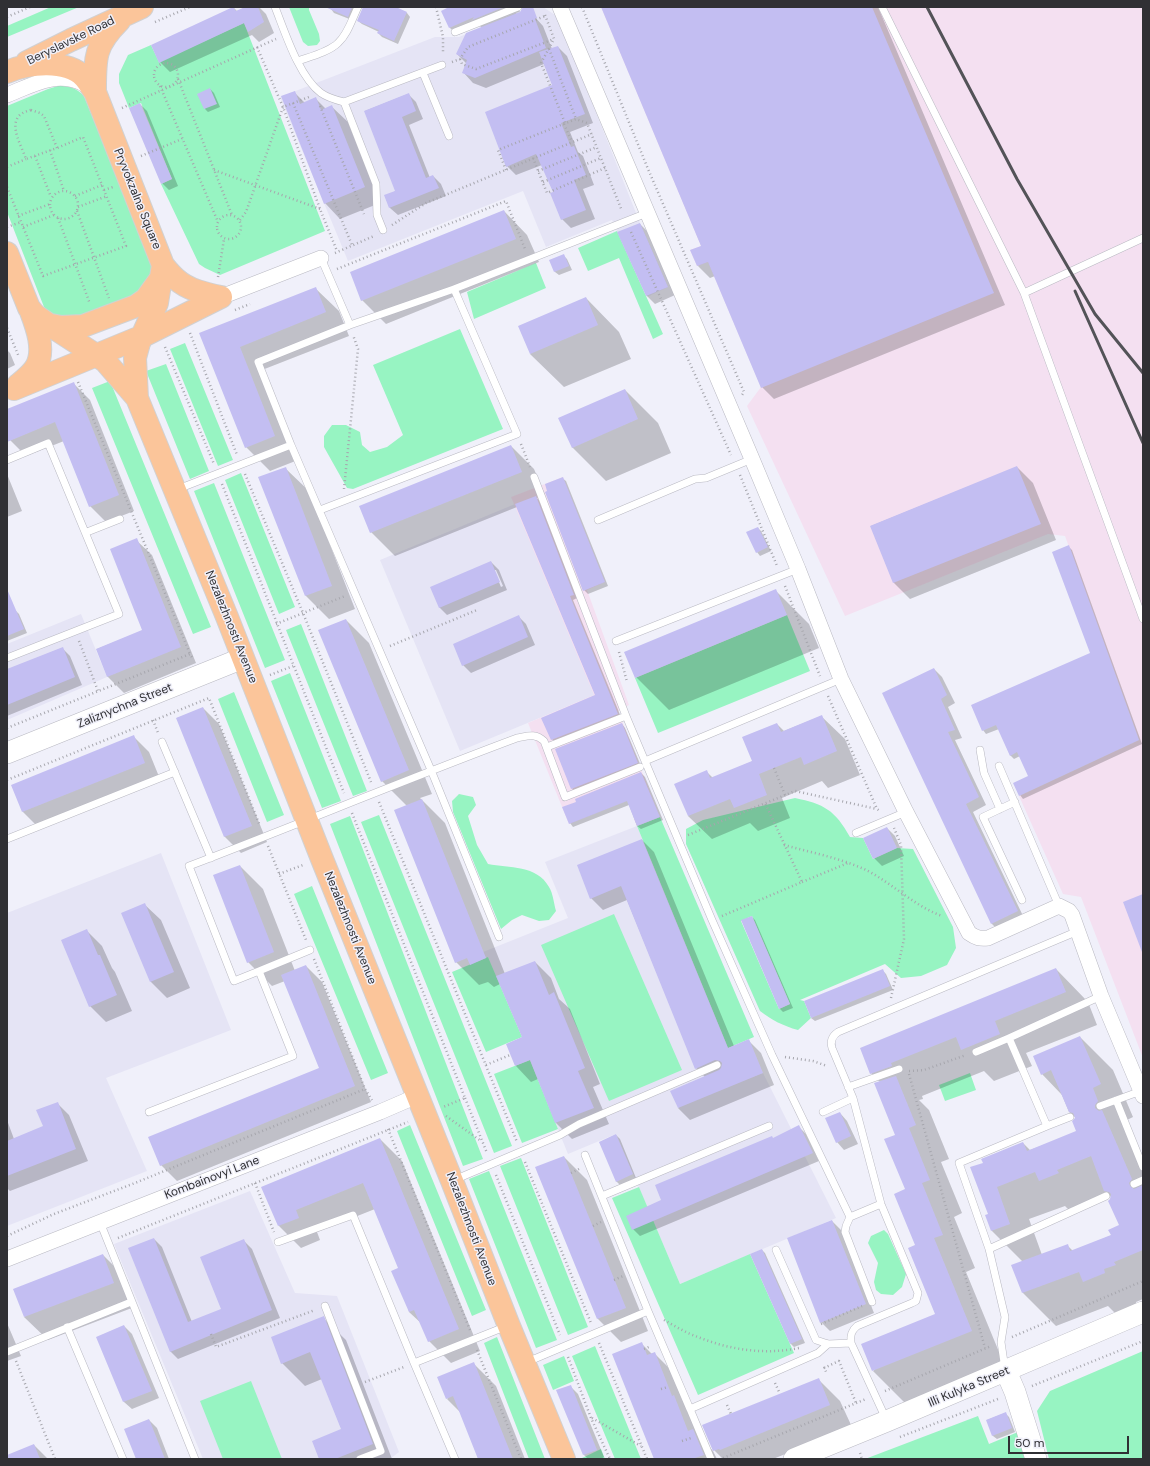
<!DOCTYPE html>
<style>
body{margin:0}
#map{position:relative;width:1150px;height:1466px;overflow:hidden;background:#f0f0fa;font-family:"DM Sans",sans-serif}
canvas{display:block}
.frame{position:absolute;inset:0;border:8px solid #303034;pointer-events:none}
.scale{position:absolute;left:1008px;top:1436px;width:121px;height:18px;box-sizing:border-box;border:2px solid #303034;border-top:0;padding-left:5px;font-size:12px;line-height:14px;white-space:nowrap;color:#303034;-webkit-text-stroke:3px #f0f0fa;paint-order:stroke}
</style>
<div id="map">
<canvas width="1150" height="1466"></canvas>
<div class="frame"></div>
<div class="scale">50 m</div>
</div>
<script>
const ctx = document.querySelector('canvas').getContext('2d');
ctx.lineJoin = 'round';
function fill(path, color) {
  ctx.fillStyle = color;
  ctx.fill(path, 'evenodd');
}
function strokePath(path, color, width, dash) {
  ctx.strokeStyle = color;
  ctx.lineWidth = width;
  ctx.lineCap = dash ? 'butt' : 'round';
  ctx.setLineDash(dash || []);
  ctx.stroke(path);
}
function label(font, color, halo, rows, align = 'center') {
  ctx.font = font + ' "DM Sans",sans-serif';
  ctx.lineWidth = 3;
  ctx.setLineDash([]);
  ctx.textBaseline = 'middle';
  ctx.strokeStyle = halo;
  ctx.fillStyle = color;
  for (const [text, x, y, turn = 0] of rows) {
    ctx.save();
    ctx.translate(x, y);
    ctx.rotate((+turn || 0) * Math.PI / 180);
    ctx.textAlign = isNaN(turn) ? turn : align;
    if (halo) ctx.strokeText(text, 0, 0);
    ctx.fillText(text, 0, 0);
    ctx.restore();
  }
}
fill(new Path2D(`
 M531,7H543L558,17L640,223L668,287L647,297L612,220L546,247L523,191L348,261L280,97L435,37H459Z
 M515,504L595,695L460,751L380,560Z
 M81,614L107,677L7,720V644Z
 M637,826L742,1081L763,1073L836,1218L680,1284L616,1134L568,1154L488,957L486,958L483,952L568,918L545,862Z
 M161,853L231,1030L106,1078L147,1171L7,1226V913Z
 M250,1191L295,1293L337,1296L399,1452L390,1459H203L114,1244Z`), '#e5e4f5');
fill(new Path2D(`
 M601,7H1143V1058L1081,897L1063,894L1019,796L1139,740L1065,536L1048,534L845,616L747,406L761,387L708,262L697,266L690,250L701,246Z
 M563,477L605,582L587,590L629,705L618,711L660,817L637,826L634,819L645,814L638,796L569,824L528,723L594,695L511,497Z`), '#f4e0f1');
fill(new Path2D(`
 M51,7H79L7,37V26Z
 M289,7H309V10L319,34L320,41L317,45L308,46L303,42Z
 M244,23L325,231L220,275L205,268L199,264L161,184L172,179L141,103L129,108L119,83V74L128,55L151,45L159,62Z
 M58,86C70,86 76,88 84,96L152,264V274L145,290L79,319L51,315L44,307L7,212V106L48,89Z
 M617,231L663,334L653,339L619,258L588,271L578,248Z
 M536,263L546,288L474,319L467,292Z
 M460,329L503,429L353,489L347,488L324,447V436L332,425H346L360,432L362,445L370,452L387,447L403,435L373,365Z
 M185,343L233,460L218,466L170,349Z
 M166,364L209,471L190,479L146,371Z
 M110,381L211,627L193,634L92,388Z
 M241,473L295,607L279,614L225,480Z
 M214,483L285,660L265,668L194,491Z
 M787,615L810,671L658,733L635,678Z
 M301,624L367,791L353,796L286,630Z
 M290,673L341,801L322,808L271,681Z
 M234,692L284,815L267,822L218,699Z
 M459,794L473,797L476,805L468,816L477,845L488,864C509,868 537,865 549,887C553,893 554,904 556,911L549,920L539,921L522,915L512,920L501,929L453,812L452,801Z
 M795,798C824,804 835,810 850,837L863,838L873,859L897,848L913,849L953,927L956,948L947,965L921,976L901,978L885,964L800,1000L804,1001L811,1018L798,1030C783,1026 772,1020 760,1011L686,844V829L703,820ZM752,916L790,1004L779,1009L741,921Z
 M379,815L512,1146L494,1153L361,822Z
 M350,816L483,1159L463,1166L330,824Z
 M660,817L754,1037L728,1048L637,826Z
 M312,886L388,1073L371,1080L294,894Z
 M614,914L682,1070L609,1101L541,945Z
 M488,957L522,1037L486,1052L452,972Z
 M530,1060L558,1129L522,1143L494,1074Z
 M970,1073L976,1090L945,1101L939,1085Z
 M410,1125L486,1310L472,1316L397,1131Z
 M521,1158L588,1327L568,1335L500,1166Z
 M489,1171L557,1340L536,1348L469,1179Z
 M639,1187L680,1284L750,1254L794,1353L698,1395L612,1198Z
 M884,1230L888,1234L906,1274L902,1287L893,1295L881,1294L876,1290L874,1282L878,1263L868,1243L871,1236Z
 M497,1337L545,1459H529L484,1343Z
 M595,1346L641,1459H615L572,1356Z
 M1143,1351V1459H1049L1037,1411L1050,1391Z
 M564,1356L574,1381L553,1390L543,1365Z
 M251,1381L282,1459H223L200,1401Z
 M978,1416L989,1444L1018,1432L1026,1459H865Z
 M601,1449L605,1459H582V1458Z`), '#97f4c2');
fill(new Path2D(`
 M247,7H259L266,14L274,33L259,42L252,35L170,72L160,62L234,8L237,11Z
 M331,7H358L352,20L334,13L331,9Z
 M364,7H393L407,13L410,17L398,44L382,37L378,33L379,32L362,24L358,21Z
 M447,7H517L520,12L516,13L522,19L533,15L543,26L552,49L558,47L567,56L593,123L570,132L578,152L583,156L594,185L583,189L595,219L571,228L562,219L554,193L542,165L516,175L507,166L553,86L544,64L486,88L473,83L463,72L467,64L457,54L482,28L479,25L458,35L450,28L442,11L448,9Z
 M602,7H878L1005,305L774,399L762,387L715,276L710,278L698,266L702,247Z
 M210,89L214,93L220,107L208,112L205,109Z
 M294,92L305,103L316,99L326,109L332,107L348,122L380,203L340,219L325,203Z
 M408,94L416,102L423,119L409,125L430,178L433,176L441,184L446,196L398,215L390,208L385,196L396,191L365,111Z
 M140,104L147,111L178,186L169,190L162,183Z
 M504,211L527,235L539,262L386,324L362,300Z
 M640,224L647,231L675,295L655,304L647,296L619,233Z
 M563,255L567,259L572,270L559,275L555,272L551,261Z
 M315,288L339,311L349,336L262,370L298,460L270,471L246,447L201,334Z
 M586,298L619,332L631,359L564,387L530,354Z
 M7,350L10,353L15,365L7,369Z
 M74,384L90,400L134,511L106,522L90,506L64,441L26,456L10,440L7,434V410Z
 M625,390L658,423L671,453L606,481L572,447Z
 M511,446L534,469L545,495L537,498L539,500L577,598L573,600L621,717L556,743L551,738L596,696L517,507L395,556L371,532Z
 M1017,467L1033,483L1056,540L910,599L894,583L871,526Z
 M285,468L309,491L355,609L329,619L306,596L260,478Z
 M7,474L22,511L7,517Z
 M562,478L566,481L608,586L588,594L584,590Z
 M758,528L761,531L771,551L760,556L757,552Z
 M136,540L152,555L196,663L124,693L108,677L97,649L144,630Z
 M1069,547L1072,550L1142,744L1023,799L1020,795L1029,777L1020,756L1014,759L1010,755L999,729L986,734L983,730L1091,654Z
 M491,562L499,570L507,590L447,615L439,607ZM494,570H496L503,586L501,587Z
 M776,591L809,624L819,648L669,710L636,677Z
 M15,610L19,614L27,633L7,641V614Z
 M518,616L526,624L535,645L471,673L463,665Z
 M346,620L369,643L432,794L420,798L445,823L505,974L535,962L551,978L559,999L570,1009L600,1084L593,1087L609,1124L572,1139L556,1123L538,1079L531,1082L516,1066L523,1038L500,984L494,987L488,982L479,985L456,962L407,806L382,781Z
 M62,648L70,656L82,685L7,716V670Z
 M934,669L942,677L955,703L948,707L962,738L955,740L986,805L973,812L1025,920L1000,932L992,924L884,693Z
 M203,708L219,724L267,842L241,853L225,837L177,718Z
 M821,716L845,739L860,775L828,788L822,781L782,798L790,818L758,831L750,823L712,839L688,816L707,772L713,778L753,761L777,724L784,731Z
 M622,724L625,728L641,766L575,792L572,789Z
 M133,736L149,752L160,779L39,828L23,812L12,786Z
 M641,773L645,777L663,820L641,829L637,826L629,805L573,827L570,823Z
 M887,828L895,836L904,856L882,866L874,858Z
 M642,840L654,852L734,1046L749,1041L761,1053L774,1085L690,1120L678,1108L705,1077L696,1068L627,900L603,910L591,898Z
 M240,866L263,889L295,971L306,966L322,982L371,1102L177,1181L161,1165L320,1068L285,981L272,986L248,962Z
 M145,905L161,920L190,988L167,998L151,982L123,914Z
 M752,917L755,920L793,1008L783,1012L779,1008Z
 M86,930L102,946L112,968L115,972L132,1011L106,1022L90,1006Z
 M1056,969L1088,1002L1097,1025L1026,1053L1032,1066L994,1081L984,1071L922,1096L923,1099L919,1100L929,1110L949,1159L941,1162L962,1213L954,1217L975,1268L966,1272L1004,1364L906,1404L873,1371L936,1314L916,1245L897,1136L880,1082L871,1073Z
 M882,970L886,974L893,990L815,1021L811,1018Z
 M1080,1037L1113,1070L1133,1117L1125,1121L1143,1163V1299L1136,1302L1137,1306L1116,1314L1108,1306L1056,1326L1023,1293L1013,1265L1023,1262L992,1231L984,1163L1023,1143L1030,1150L1078,1132L1076,1118L1069,1112L1062,1095L1042,1074ZM1109,1195L1111,1197L1120,1226L1112,1235L1073,1251L1067,1245L1042,1255L1029,1219L1065,1206L1072,1213Z
 M57,1103L69,1115L88,1161L10,1191L7,1188V1120L14,1139L44,1127Z
 M840,1113L847,1121L858,1144L844,1150L837,1142Z
 M799,1127L806,1134L819,1161L640,1236L633,1229L662,1201L773,1139Z
 M616,1135L620,1139L636,1178L620,1185L616,1181Z
 M380,1139L402,1161L480,1351L451,1363L429,1341L422,1324L409,1312L399,1268L375,1209L317,1232L320,1240L301,1248L279,1226L263,1187Z
 M564,1157L587,1180L648,1331L621,1342L598,1319L537,1168Z
 M832,1221L841,1230L874,1313L830,1331L821,1322Z
 M154,1239L162,1247L192,1322L223,1309L244,1241L252,1249L280,1318L178,1359L170,1351Z
 M762,1250L765,1253L805,1343L794,1347L791,1344L752,1254Z
 M103,1255L127,1279L137,1306L48,1340L24,1317Z
 M323,1318L346,1340L392,1459H320L342,1430L322,1379L305,1386L282,1363Z
 M7,1323L21,1356L7,1361Z
 M124,1326L132,1334L159,1398L132,1409L124,1402Z
 M641,1343L652,1354L654,1353L675,1374L704,1441L713,1451L717,1459H656Z
 M474,1364L496,1386L525,1459H479L460,1412L447,1399Z
 M818,1379L840,1401L852,1427L773,1459H723L714,1450Z
 M570,1386L578,1394L604,1457L601,1459H588L584,1455L558,1391Z
 M1005,1413L1009,1417L1015,1432L997,1439L993,1436L987,1420Z
 M149,1420L157,1428L169,1459H137Z
 M34,1445L48,1459H7V1456Z`), '#0003');
fill(new Path2D(`
 M233,7L236,11L245,7H258L264,22L248,32L244,23L159,63L151,45Z
 M325,7H352L348,17Z
 M363,7H396L407,12L394,41L377,33L379,30L357,21Z
 M449,7H504L472,20L474,17L449,28L441,11Z
 M523,7H533L537,18L535,19L546,48L475,78L462,73L467,60L456,54L466,33L520,12Z
 M601,7H872L994,293L761,388L708,262L697,266L690,250L701,246Z
 M558,46L585,114L561,123L571,147L574,146L586,175L574,180L586,210L561,220L550,193L553,192L536,154L506,167L485,112L552,85L539,52Z
 M210,88L217,104L204,109L197,94Z
 M295,91L300,104L316,97L321,110L332,105L365,187L324,204L281,96Z
 M409,93L416,111L402,117L426,178L433,175L439,188L389,208L384,195L395,191L364,111Z
 M140,103L172,179L161,184L129,108Z
 M504,210L516,239L361,301L350,272Z
 M640,223L668,287L646,296L617,232Z
 M564,254L569,266L554,272L549,260Z
 M316,287L326,312L240,347L275,436L245,448L199,333Z
 M586,297L598,325L530,354L518,326Z
 M74,382L119,495L89,507L55,422L7,442V409Z
 M625,389L638,419L572,448L558,418Z
 M511,445L522,472L370,533L359,506Z
 M1017,466L1041,524L893,583L870,526Z
 M286,467L332,586L305,596L258,477Z
 M563,477L605,582L583,591L545,492L547,491L545,484Z
 M536,496L574,595L570,596L618,714L551,740L541,718L595,695L515,504Z
 M758,527L768,547L756,553L746,532Z
 M137,538L181,647L107,677L96,649L142,630L110,549Z
 M1069,545L1139,740L1019,796L1013,783L1028,776L1017,752L1010,756L996,725L982,731L971,705L1090,653L1052,552Z
 M491,561L500,582L439,608L430,587Z
 M7,589L24,629L7,636Z
 M776,589L787,615L635,678L624,652Z
 M519,615L528,637L462,666L453,644Z
 M346,619L409,770L381,782L318,630Z
 M63,647L75,677L7,705V669Z
 M934,668L947,695L941,699L955,730L948,732L979,797L966,804L1018,911L991,924L882,693Z
 M203,707L252,826L224,837L176,718Z
 M822,715L837,751L804,765L801,757L759,774L767,795L734,808L730,799L688,816L674,784L707,770L710,778L752,761L742,737L777,723L781,732Z
 M622,723L638,763L571,789L555,749Z
 M134,735L145,763L22,812L11,785Z
 M641,772L660,817L637,826L627,801L569,824L562,807L576,802L575,799Z
 M422,799L486,958L470,965L467,958L455,963L394,810Z
 M887,827L897,848L873,859L863,838Z
 M642,839L728,1048L749,1039L763,1073L678,1108L670,1091L719,1070L721,1068L722,1063L720,1061L715,1060L695,1069L621,886L590,899L577,865Z
 M240,865L274,952L247,963L213,875Z
 M1143,894V952H1142L1123,902Z
 M145,903L174,972L150,982L121,913Z
 M752,916L790,1004L779,1009L741,920Z
 M87,929L98,955H100L117,995L89,1007L61,940Z
 M535,961L549,995L554,992L585,1068L578,1071L594,1108L555,1123L530,1060L515,1066L506,1044L522,1037L496,976Z
 M306,965L355,1086L160,1166L148,1137L319,1068L281,975Z
 M1056,968L1066,992L995,1021L1000,1034L961,1050L956,1037L891,1063L892,1066L870,1074L860,1048Z
 M883,969L890,986L811,1018L804,1001Z
 M1080,1036L1101,1084L1093,1088L1098,1101L1095,1105V1108L1099,1111L1102,1110L1132,1179L1129,1183L1130,1186L1134,1189L1143,1185V1250L1114,1262L1116,1265L1104,1269L1105,1273L1083,1282L1079,1272L1022,1293L1011,1265L1068,1244L1070,1251L1111,1235L1108,1230L1119,1225L1108,1201L1110,1199L1111,1194L1109,1192L1104,1191L1091,1156L1057,1170L1059,1173L1039,1181L1035,1172L997,1187L1010,1224L991,1231L985,1215L988,1214L970,1167L983,1163L981,1159L1023,1142L1027,1151L1076,1131L1072,1121L1075,1118L1074,1115L1073,1113L1069,1112L1051,1070L1041,1075L1033,1056Z
 M896,1076L916,1125L909,1128L930,1180L922,1183L943,1235L934,1238L972,1331L872,1371L861,1344L935,1314L908,1248L915,1245L894,1194L905,1189L884,1139L895,1135L874,1083Z
 M58,1102L76,1149L7,1176V1141L43,1126L36,1110Z
 M840,1112L851,1136L836,1143L825,1118Z
 M799,1125L813,1153L632,1230L626,1216L661,1200L655,1185L772,1136L773,1138Z
 M616,1134L633,1174L616,1182L599,1142Z
 M380,1138L459,1329L428,1342L414,1310L409,1312L391,1271L398,1268L363,1183L296,1210L299,1218L278,1226L261,1187Z
 M564,1156L626,1308L597,1319L535,1167Z
 M832,1220L866,1304L820,1323L787,1238Z
 M154,1238L188,1322L221,1309L200,1257L244,1239L272,1310L170,1352L128,1248Z
 M762,1249L802,1339L790,1344L750,1254Z
 M103,1254L114,1283L24,1317L13,1289Z
 M324,1316L373,1444L335,1459H319L312,1441L341,1429L310,1352L281,1364L271,1337Z
 M124,1325L152,1391L123,1402L96,1337Z
 M642,1342L647,1355L655,1352L672,1396L674,1395L688,1431L693,1429L704,1455L692,1459H654L612,1354Z
 M474,1362L513,1459H478L453,1396L446,1399L437,1377Z
 M819,1378L830,1405L720,1450L719,1449L713,1451L702,1425Z
 M571,1385L597,1450L583,1455L556,1390Z
 M1006,1412L1012,1428L992,1436L986,1420Z
 M149,1419L165,1459H136L124,1429Z
 M34,1444L40,1459H7V1455Z`), '#c3bef2');
const lane = new Path2D(`
 M275,7C285,32 299,77 321,93C328,98 336,100 344,102L442,65
 M882,7L1024,293
 M455,32L518,7
 M298,61C309,57 329,52 338,43C348,34 352,19 358,7
 M423,73L449,136
 M344,102L376,184L377,215L383,230
 M1143,238L1024,293L1143,619
 M321,258L350,325
 M534,477L626,716L712,920L772,1055L850,1217
 M178,489L291,445
 M320,510L517,434L454,289
 M598,520L695,479L706,478L752,459
 M87,532L120,519
 M616,641L798,569
 M7,658L119,614L48,443L7,460
 M162,742L211,858
 M547,747L626,716
 M980,750L984,773L1000,809
 M645,761L841,679
 M999,766L1059,906
 M1015,802L983,817L1022,900
 M856,833L906,812
 M7,839L175,772
 M499,937L431,770L291,445L258,362L350,325L454,289L647,213
 M259,971L310,950
 M976,1052L1009,1038
 M848,1087L899,1069
 M1116,1100L1143,1167
 M1100,1106L1141,1091
 M149,1112L293,1056L259,971L234,981L189,866C299,824 407,779 517,738C528,736 535,733 544,741L565,797L640,767
 M823,1112L853,1098
 M1047,1126L1070,1117
 M585,1155L648,1311L690,1409L818,1353L828,1344
 M454,1180L560,1135L579,1124L717,1065
 M1134,1184L1143,1180
 M602,1196L769,1126
 M100,1222L195,1459
 M278,1242L353,1215L414,1363L507,1326
 M989,1249L959,1163L1047,1126L1009,1038L1101,996
 M776,1250L816,1340L828,1344L851,1343
 M872,1302L845,1232L846,1226L850,1217L881,1204
 M325,1306L381,1451L360,1459
 M67,1327L123,1459
 M7,1352L131,1302
 M527,1362L648,1311
 M414,1363L455,1459
 M1005,1369L1001,1342L1005,1317L989,1249L1106,1196
 M690,1409L711,1459
 M886,1419L851,1343C850,1336 851,1331 857,1326L912,1303L916,1301L918,1293L881,1204L853,1098L832,1048C830,1041 832,1036 838,1032L1078,931`);
const street = new Path2D(`
 M560,7L752,459L798,569L841,679L906,812L969,933C976,938 980,939 988,938L1059,906L1069,911L1072,915L1101,996L1143,1096
 M7,95C32,85 57,70 84,84
 M221,297L321,258
 M7,1259L380,1112L417,1096`);
const secondary = new Path2D(`
 M7,753L243,658
 M1006,1371L1015,1392L1036,1459
 M794,1459L887,1421L1143,1312`);
const primary = new Path2D(`
 M27,62L71,40L142,7
 M7,72C28,63 67,59 84,77C88,81 91,87 95,92L163,265L157,303L139,343L135,358L137,398
 M95,92C95,58 94,46 119,21
 M7,253L29,308L35,315L48,324L105,361L137,398L227,617L322,859L452,1181L509,1326L564,1459
 M163,265C167,270 171,275 176,279C188,290 206,294 221,297
 M51,325L61,327L83,326L136,306L146,299L159,281
 M18,385C24,380 32,374 36,367C46,350 36,325 30,309
 M14,389L143,336L221,297`);
strokePath(lane, '#b9b9c2', 8);
strokePath(street, '#b9b9c2', 16);
strokePath(secondary, '#b9b9c2', 22);
strokePath(primary, '#d1d1d2', 24);
strokePath(new Path2D(`
 M436,7L443,37V54
 M582,7L648,169L744,392L742,395
 M545,15L554,39L541,63L565,123
 M7,17L30,7
 M155,22L190,7
 M257,47L283,107L320,209L337,251
 M549,49L576,119
 M460,59L462,64L476,69L554,39
 M452,62L460,59L468,47L545,16
 M154 75a12 12 0 1 1 24 0a12 12 0 1 1-24 0Z
 M178,79L232,215
 M160,86L218,222
 M293,103L352,245
 M320,106L364,214
 M122,108L276,39
 M31,110L40,113L44,116L57,148L26,159C20,142 3,116 31,110Z
 M564,124L572,142
 M50,150L64,191
 M35,156L51,197
 M141,156L182,139
 M533,158L547,193L605,168
 M7,167L26,159
 M214,170L320,209
 M506,170L498,150L576,119L587,123L622,211
 M538,171L597,147
 M543,182L601,158
 M7,187L43,276L126,246L83,137L57,148
 M104,190L113,187
 M50 205a14 14 0 1 1 28 0a14 14 0 1 1-28 0Z
 M75,196L102,185
 M78,207L107,196
 M77,211L109,298
 M217 227a12 12 0 1 1 24 0a12 12 0 1 1-24 0Z
 M18,216L50,204
 M58,218L90,304
 M240,220L246,212L283,107L309,97
 M392,225L426,203L592,134
 M7,227L21,222
 M23,227L54,215
 M631,232L731,455
 M335,253L374,236
 M337,269L506,201L525,249
 M218,277L224,239
 M235,310L250,304
 M7,328L19,357
 M190,333L237,455
 M165,347L214,464
 M78,382L190,654
 M521,444L530,467
 M245,474L303,613L371,782
 M740,475L777,566
 M222,484L344,793
 M344,489L358,349L353,335
 M785,586L820,676
 M276,624L345,596
 M79,641L98,691
 M390,646L477,610
 M619,652L627,682
 M270,675L293,666
 M828,696L877,809L880,811
 M153,720L158,733
 M7,728L190,654L193,659
 M774,768L785,795
 M7,780L209,698L260,826
 M379,802L517,1142
 M352,813L465,1098L443,1107
 M688,835L795,791L877,809
 M784,845C810,852 839,858 864,869C891,882 914,906 942,916
 M268,846L306,940
 M279,874L303,865
 M802,882L848,863
 M722,916L802,882L765,803
 M314,959L365,1089L372,1100
 M891,998L904,939L901,845L894,828
 M785,1057L813,1061L827,1066
 M486,1065L510,1055
 M909,1071L924,1070L966,1055
 M909,1074L985,1348
 M465,1098L487,1153
 M446,1116L481,1141
 M388,1129L470,1330
 M525,1162L591,1323
 M571,1173L579,1169
 M496,1175L560,1335
 M255,1183L274,1232
 M593,1226L601,1222
 M7,1236L54,1214L135,1183L365,1089
 M118,1238L408,1122
 M614,1280L623,1276
 M664,1320C675,1326 686,1333 698,1337C730,1350 765,1355 799,1348
 M821,1324L862,1306
 M211,1334L216,1347L315,1310
 M1012,1337L1143,1281
 M599,1343L647,1459
 M644,1349L651,1346
 M477,1350L521,1459
 M568,1357L591,1418L610,1459
 M16,1361L55,1459
 M824,1367L827,1374
 M824,1368L839,1361L856,1403
 M365,1382L404,1367
 M775,1383L780,1394
 M1032,1386L1143,1341
 M661,1389L668,1387
 M885,1391L991,1346
 M727,1405L731,1414
 M592,1418L641,1446
 M900,1437L998,1399
 M682,1441L691,1438
 M860,1453L862,1459
 M723,1458L866,1399`), '#a6a6ad', 2.5, [1, 3]);
strokePath(lane, '#fff', 7);
strokePath(street, '#fff', 15);
strokePath(secondary, '#fff', 21);
strokePath(primary, '#fbc59a', 22);
strokePath(new Path2D(`
 M927,7L1017,179L1095,314L1143,373
 M1075,291L1143,443`), '#535358', 3);
label('12px', '#303034', '#f0f0fa', [
 ["Beryslavske Road",71,41,-26],
 ["Pryvokzalna Square",137,199,68],
 ["Nezalezhnosti Avenue",231,627,68],
 ["Zaliznychna Street",125,706,-22],
 ["Nezalezhnosti Avenue",350,928,68],
 ["Kombainovyi Lane",212,1178,-21],
 ["Nezalezhnosti Avenue",471,1229,69],
 ["Illi Kulyka Street",969,1387,-23]
]);
</script>
